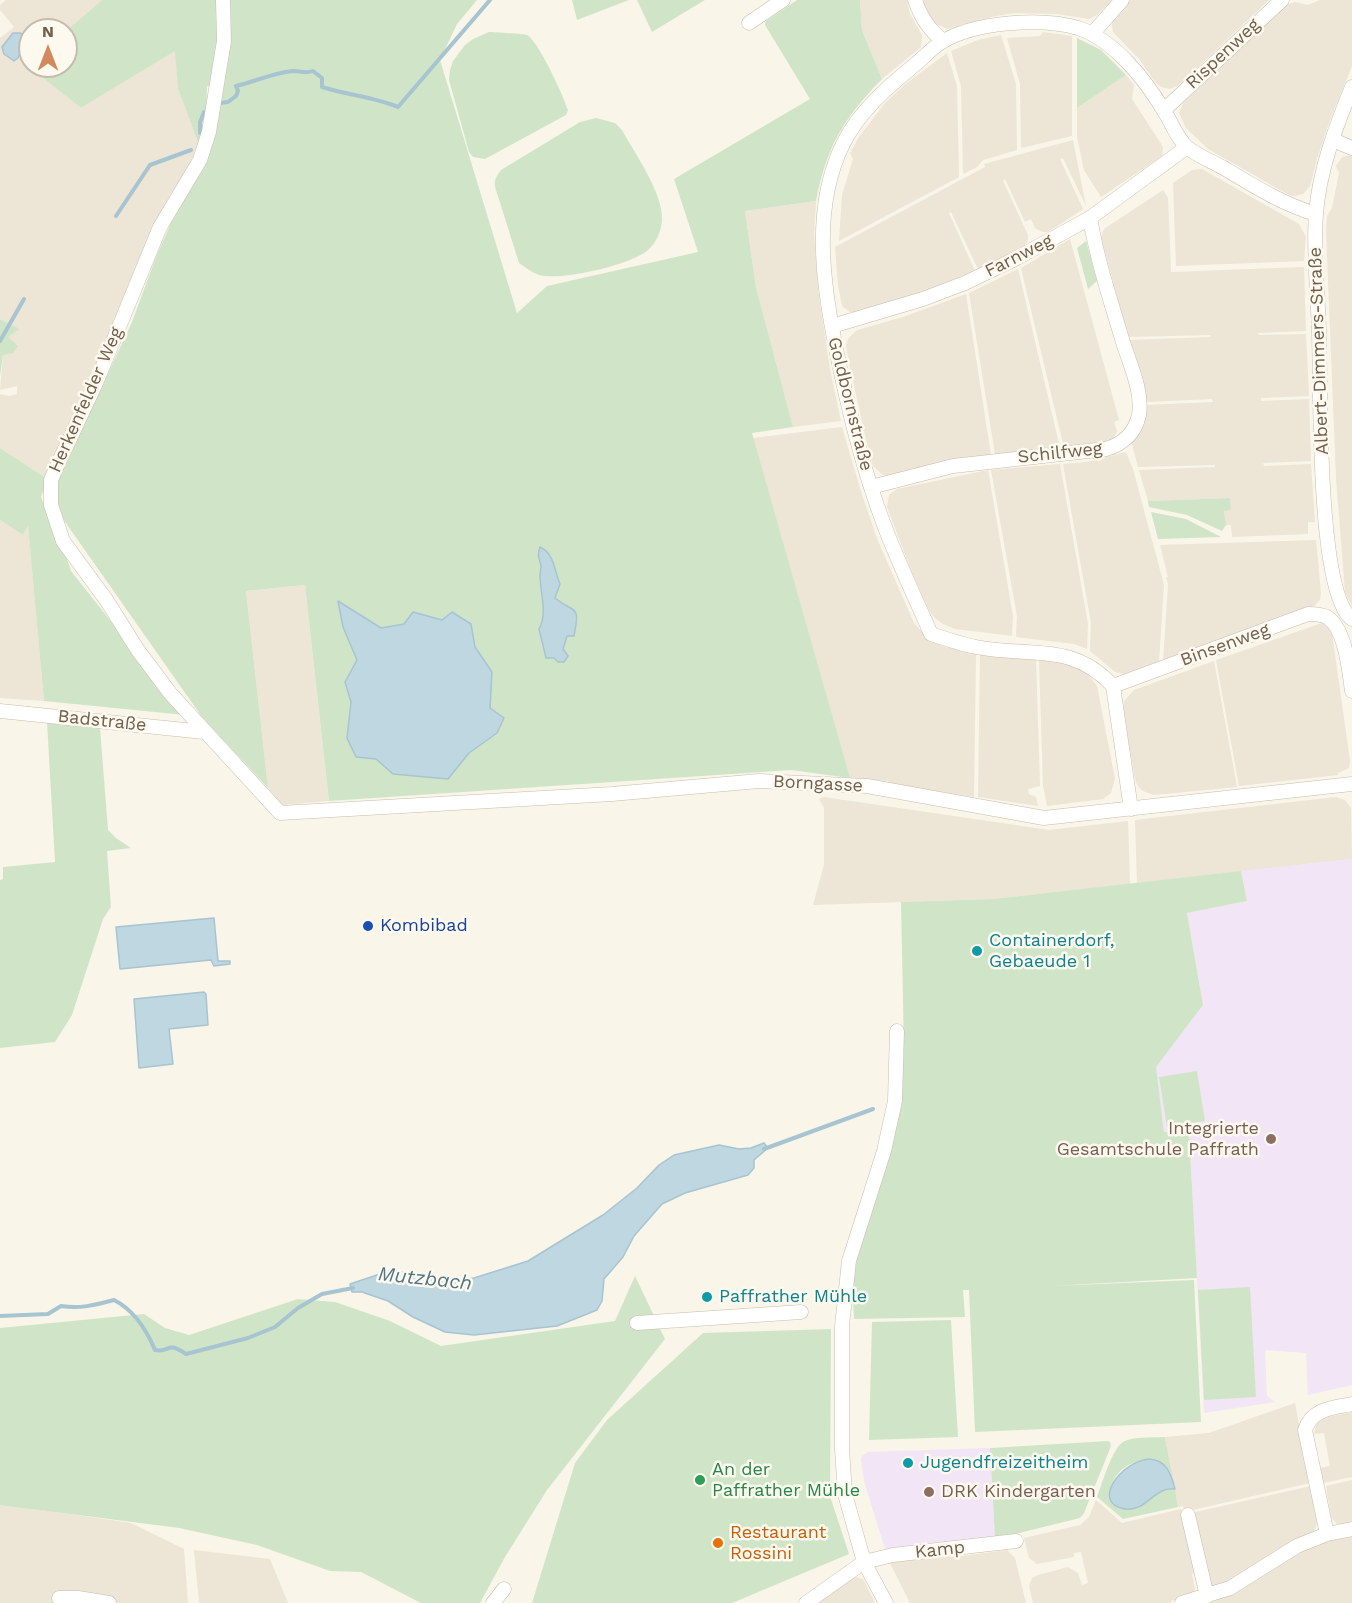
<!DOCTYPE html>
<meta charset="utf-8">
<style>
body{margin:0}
#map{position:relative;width:1352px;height:1603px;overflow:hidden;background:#f9f5e8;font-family:"Work Sans",sans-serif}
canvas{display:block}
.north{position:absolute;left:18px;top:18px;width:60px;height:60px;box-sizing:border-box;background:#fdf9ee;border:2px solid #c5bcae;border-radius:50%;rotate:0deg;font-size:16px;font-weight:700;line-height:24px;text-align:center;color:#70604f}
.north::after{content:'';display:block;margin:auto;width:21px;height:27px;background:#d3895e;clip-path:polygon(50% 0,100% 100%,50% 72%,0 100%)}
</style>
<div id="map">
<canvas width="1352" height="1603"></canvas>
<div class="north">N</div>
</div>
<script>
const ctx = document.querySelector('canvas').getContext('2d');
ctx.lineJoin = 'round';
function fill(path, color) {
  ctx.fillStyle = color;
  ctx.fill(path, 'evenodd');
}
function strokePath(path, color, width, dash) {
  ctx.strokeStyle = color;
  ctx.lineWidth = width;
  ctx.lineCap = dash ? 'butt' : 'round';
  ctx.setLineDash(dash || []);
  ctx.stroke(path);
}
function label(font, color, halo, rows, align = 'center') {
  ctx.font = font + ' "Work Sans",sans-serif';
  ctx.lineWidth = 5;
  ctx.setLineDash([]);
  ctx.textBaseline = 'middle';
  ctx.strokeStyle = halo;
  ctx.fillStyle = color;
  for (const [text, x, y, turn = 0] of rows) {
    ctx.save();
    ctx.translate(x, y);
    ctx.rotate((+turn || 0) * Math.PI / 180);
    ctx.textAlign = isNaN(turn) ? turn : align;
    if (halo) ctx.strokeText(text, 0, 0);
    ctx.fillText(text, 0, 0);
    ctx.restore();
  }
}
fill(new Path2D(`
 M6,0H102L66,31L30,30V62L27,64L81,108L176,50L178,89L199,145L188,171L170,195L150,237L69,429L46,478L0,448V394L9,396L17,394V386L0,390L3,355L7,337L20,329L0,319V38L14,27L0,10V5Z
 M860,0H907L910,14L922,35L921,47L882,79L862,30Z
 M923,0H1112L1097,15L1089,19L1057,14L1014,13L991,17L948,29L936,24L927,11Z
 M1131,0H1269L1179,85L1170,89L1161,87L1156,83L1139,59L1113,32L1112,24L1114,16Z
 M1320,0H1352V66L1330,120L1317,159L1310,186L1303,194L1295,196L1289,195L1208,149L1186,128L1179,113L1184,102L1286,5L1295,2L1308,5Z
 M1043,32L1072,36V136L1021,148L1020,84L1007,38L1040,36Z
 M1001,35L1016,84L1017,150L983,160L977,167L963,174L961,86L951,51L978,40Z
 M947,53L957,86L959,177L839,241L842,195L853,159L850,153L859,137L885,103L904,85Z
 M1126,75L1134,85L1132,99L1163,147L1162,156L1101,197L1084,170L1077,137V108Z
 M1073,140L1086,206L1063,158L1060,159L1083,209L1048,232H1042L1035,228L1031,219L1025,222L1005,179L1003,181L1028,235V241L1024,246L978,269L951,212L949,213L975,271L909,297L855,312H850L842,306L838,285L835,247L985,167L984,164Z
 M1352,155V607L1345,592L1336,478L1326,231L1327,216L1332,208L1339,173L1336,166L1342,157Z
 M1202,169L1299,224L1306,237L1304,261L1176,266L1173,183L1192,170Z
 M1163,190L1168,198L1171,272L1304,267L1306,331L1258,333L1259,335L1306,334L1309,396L1261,398V401L1309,399L1311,461L1263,463L1264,466L1311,464L1315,522H1308V534L1232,537L1231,525H1225L1224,510L1230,498L1148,501L1139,470L1215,467V465L1138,467L1132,444L1144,422L1146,405L1213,402L1212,399L1146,402L1129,340L1210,337L1211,335L1128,337L1101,237L1104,229Z
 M816,201L814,234L818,290L830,369L841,421L793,427L756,287L745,211Z
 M1070,239L1119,420L1114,422L1117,431L1113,439L1105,443L1064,448L1021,268Z
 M1018,269L1060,448L995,454L969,293Z
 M966,294L991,455L927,466L889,476L883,475L873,466L867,444L849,363L846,345L848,339L857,330L903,317Z
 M842,427L863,498L878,541L914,623L929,639L942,646L976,652L974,797L889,784L888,781L850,780L753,438Z
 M1126,452L1133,469L1164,585L1159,662L1124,674L1115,672L1090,651L1091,623L1063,464L1087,462Z
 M1060,464L1088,624L1087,649L1074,644L1016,637L1017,616L991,470Z
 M988,470L1013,616L1012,636L955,629L943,624L935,618L930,612L911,570L887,507L889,495L897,489Z
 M0,520L23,535L28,523L44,701L0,698Z
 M1316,540L1321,593L1320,600L1314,606L1163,661L1168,584L1166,578L1168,577L1160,545Z
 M305,585L329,801L282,805L268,788L246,591Z
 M1322,623L1330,629L1332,633L1350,761L1349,768L1338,773V775L1239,786L1216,660Z
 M980,652L1036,659L1040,786L1028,789L1029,794L1036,797L1038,806L978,797Z
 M1039,660L1075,665L1088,674L1097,686L1115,779L1111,793L1103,799L1047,806L1043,786Z
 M1214,661L1237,787L1154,795L1143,791L1137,785L1135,778L1123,712L1124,701L1134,690Z
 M824,797L1049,830L1128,821L1130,884L993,899L813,905L824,865V808L819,799Z
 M1336,797L1345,800L1351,808L1352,859L1137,883L1135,820Z
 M1295,1403L1310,1483L1184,1512L1183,1506L1178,1507L1165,1437L1209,1433Z
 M1352,1412V1477L1323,1483L1320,1468L1330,1466L1324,1433L1314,1434L1316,1424L1324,1418Z
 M1352,1480V1524H1337L1331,1517L1326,1486Z
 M1311,1486L1317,1523L1314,1531L1280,1548L1230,1582L1211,1587L1191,1513Z
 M1096,1500L1122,1523L1181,1509L1195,1573L1192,1574L1195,1589L1193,1595L1171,1601V1603H1033L1029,1586L1032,1578L1038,1575L1068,1567L1078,1573L1082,1585L1088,1583L1081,1552L1074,1553V1557L1037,1564L1029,1558L1024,1538L1080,1525L1089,1517Z
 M0,1504L131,1523L184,1549L188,1603H0Z
 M1352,1536V1603H1209L1241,1589L1286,1558L1315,1544Z
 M194,1550L270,1559L288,1603H199Z
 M1007,1550L1015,1558L1026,1603H910L890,1563L897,1560L963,1556Z
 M855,1577L863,1579L875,1603H812L848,1578Z`), '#ede5d5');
fill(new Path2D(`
 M1352,859V1385L1308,1395L1306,1353L1265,1350L1267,1396L1275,1402L1204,1413L1189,1132H1164L1155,1067L1203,1005L1187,913L1247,901L1241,871Z
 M990,1448L995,1539L885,1549L864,1481L861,1459L863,1455L868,1452Z`), '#f2e5f6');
fill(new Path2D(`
 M102,0H219L220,38L211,86H207L206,128L199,145L178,89L175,51L81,108L27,65L30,62V66H66V31Z
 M227,0H477L457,24L440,60L517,313L547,286L698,252L674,179L810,99L765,25L766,21L797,0H860L862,30L882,79C843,119 827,146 816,201L745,211L756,287L793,427L752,433L850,778L791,770L329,801L305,585L246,591L268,788L202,717L56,509L55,487L132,322L156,257L175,214L205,166L218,121ZM338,601L381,628L404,624L413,612L442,620L471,624L475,647L492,672L490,708L497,733L469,753L448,779L376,759L347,738L351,702L345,682L357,660L343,627Z
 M572,0H629L577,20Z
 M637,0H705L652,32Z
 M489,32C494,32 525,34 527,35C538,40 564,97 568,110L566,115L485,159L473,157L469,152L449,80L450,70L453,61L465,45L473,39Z
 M1077,38L1101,50L1126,75L1077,108Z
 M596,118L615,123L622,130C635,154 664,194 662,221C661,232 656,243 648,250C631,265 561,281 539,275C531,272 526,268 519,263L496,190C493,181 496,177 501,170L580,122Z
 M1086,241L1097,281L1088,289L1077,248Z
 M0,319L20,329L8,337L18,346L13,353L3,355L0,376Z
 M0,448L46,478L44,489L41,497L54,531L65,553L71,571L185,715L44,701L28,525L23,535L0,520Z
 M1230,498L1231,510L1224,511L1226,525L1222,531L1187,515L1149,507L1148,501Z
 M1151,512L1186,519L1221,537L1158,539Z
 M47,722L100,728L108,830L116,838L131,848L107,851L111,907L103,919L72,1015L55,1042L0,1048V880L3,879V867L55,862Z
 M1241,871L1247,901L1187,913L1203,1005L1156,1067L1164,1132H1189L1197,1278L1051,1286L1194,1280L1201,1422L975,1432L969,1290H963L965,1317L854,1319L852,1284L860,1245L900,1100L904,1051L901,902L993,899Z
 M1197,1071L1205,1121L1167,1127L1159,1077Z
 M635,1276L665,1339L547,1490L505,1557L480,1603H421L361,1572L330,1571L257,1545L179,1528L0,1505V1328L144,1314L165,1328L189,1335L298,1299L335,1302L390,1321L441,1346L615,1321Z
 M1250,1287L1256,1397L1204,1400L1198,1290Z
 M951,1320L958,1437L869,1440L872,1322Z
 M831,1329L830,1496L849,1554L732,1603H532L575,1463L607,1420L703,1333Z
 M1165,1437L1174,1484C1171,1479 1172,1474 1169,1470C1156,1450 1120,1462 1113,1482C1111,1487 1112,1493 1111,1497L1119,1507C1147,1515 1152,1485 1175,1489L1178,1507L1123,1519L1097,1497C1102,1484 1112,1449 1123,1442C1134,1436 1153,1438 1165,1437Z
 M1108,1441L1110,1442L1111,1446L1084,1513L1080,1518L995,1539L990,1448Z`), '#d0e5c8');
const water = new Path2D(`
 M13,33H20L30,38V47L21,51L18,58L14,61L4,54L2,47Z
 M540,547C555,554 554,571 560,584L555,598C574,614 581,603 574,636H567L563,649L568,656L564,662H558L554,658H546L539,629C548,613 540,593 540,576C540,574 541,567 541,566C539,556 537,557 540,547Z
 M338,601L381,628L404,624L413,612L442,620L452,612L471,624L475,647L492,672L490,708L504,718L497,733L469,753L448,779L393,774L376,759L356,757L347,738L351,702L345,682L357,660L343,627Z
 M214,918L218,961H230V964L214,966L211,960L120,969L116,927Z
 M204,992L206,994L208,1025L169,1029L173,1064L139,1068L134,999Z
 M764,1143L768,1148L754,1160V1168L748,1175L685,1193L662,1204L634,1236L623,1257L604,1279L602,1301L597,1310L557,1326L474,1335L445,1332L413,1317L388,1301L362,1292H352L350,1284L386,1272H407L440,1279L474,1278L528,1261L603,1215L637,1188L659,1165L674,1155L719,1145L739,1149L751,1148Z
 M1149,1459C1167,1460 1171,1474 1175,1489C1154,1486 1147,1512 1125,1509C1091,1504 1119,1462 1149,1459Z`);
fill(water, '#bfd7e1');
strokePath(water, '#a7c4d1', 1.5);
strokePath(new Path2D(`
 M220,103L228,102L236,96L238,91L236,86C254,82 275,72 294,71C302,71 305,74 313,71L322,78V87C347,95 374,97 398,107L490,0
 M200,133V122L204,112
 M116,216L150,165L191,150
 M0,341L24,299
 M764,1149L873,1109
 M0,1316L48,1314L61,1306C81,1309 95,1305 114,1300C134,1310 147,1331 155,1350C172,1353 165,1340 186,1354L248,1338L275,1327L298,1308L322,1294L353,1288`), '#a7c4d1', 4);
const street = new Path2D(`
 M223,0L224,41L209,132L200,160L160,227L96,383L57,466L51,480V505L63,541L107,601L137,649L170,693L280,813L612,794L759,781L867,786L1044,818L1352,784
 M915,0C921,18 929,29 943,41
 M749,23L783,0
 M1092,34L1122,0
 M1352,87C1336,126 1319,171 1316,214C1313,253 1318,293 1319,332C1321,381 1316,593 1352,619
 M1164,110L1282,0
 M1333,140L1352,148
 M832,326L923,299L965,283L1017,258L1090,218L1187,147
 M871,487L953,466L1106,449C1123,444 1135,433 1139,415C1143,390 1129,363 1122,339C1110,299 1097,259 1090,218
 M1113,686L1308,614C1315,614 1321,614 1327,617C1346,629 1349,671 1352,691
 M0,711L204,732
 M1131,809L1113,686C1071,641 1030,658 976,647C961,644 946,639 931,634C915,597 897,560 883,522C864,472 851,420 840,368C825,296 809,213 843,144C859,111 889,86 917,63C925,56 933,47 942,42C974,22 1042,17 1078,28C1114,40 1145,79 1164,111C1172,123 1177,139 1188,148C1198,156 1211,161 1222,167C1252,185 1282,204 1316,214
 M637,1323L801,1312
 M1352,1404C1333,1408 1312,1408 1305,1430L1327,1534L1352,1529
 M1188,1515L1207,1596
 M59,1598H78L109,1603
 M493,1603L504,1589
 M806,1603L864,1562L893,1555L1016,1541
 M886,1603L864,1562L845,1494L842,1449V1326L849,1261L884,1151L895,1101L897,1031
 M1182,1603L1230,1588L1297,1546L1327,1534`);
strokePath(street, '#c7bcad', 15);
strokePath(street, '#fff', 14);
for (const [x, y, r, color] of [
 [368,926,6,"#1a4fb4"],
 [977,951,6,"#0f9aa8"],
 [1271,1139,6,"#8d6e63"],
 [707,1297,6,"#0f9aa8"],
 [908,1463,6,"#0f9aa8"],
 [700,1480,6,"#2e9e5b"],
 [929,1492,6,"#8d6e63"],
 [718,1543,6,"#e8710a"]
]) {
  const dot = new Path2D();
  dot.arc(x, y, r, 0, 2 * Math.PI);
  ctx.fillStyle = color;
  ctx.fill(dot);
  strokePath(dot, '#fdf9ee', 2);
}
label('18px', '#70604f', '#fdf9ee', [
 ["Rispenweg",1223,54,-43],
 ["Farnweg",1019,256,-27],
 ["Albert-Dimmers-Straße",1319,351,-92],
 ["Herkenfelder Weg",86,400,-66],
 ["Goldbornstraße",850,404,76],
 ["Schilfweg",1060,453,-6],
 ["Binsenweg",1225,645,-20],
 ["Badstraße",102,721,6],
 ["Borngasse",818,784,3],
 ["Kamp",940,1550,-6]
]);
label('18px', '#164399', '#fdf9ee', [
 ["Kombibad",380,926]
], 'left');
label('18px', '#0d838f', '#fdf9ee', [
 ["Containerdorf,",989,941],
 ["Gebaeude 1",989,962],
 ["Paffrather Mühle",719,1297],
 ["Jugendfreizeitheim",920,1463]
], 'left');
label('18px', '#785e54', '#fdf9ee', [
 ["Integrierte",1259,1129],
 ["Gesamtschule Paffrath",1259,1150],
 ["DRK Kindergarten",941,1492,"left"]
], 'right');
label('18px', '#27864d', '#fdf9ee', [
 ["An der",712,1470],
 ["Paffrather Mühle",712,1491]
], 'left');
label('18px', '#c56008', '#fdf9ee', [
 ["Restaurant",730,1533],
 ["Rossini",730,1554]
], 'left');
label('italic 20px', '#507687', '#fdf9ee', [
 ["Mutzbach",425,1279,6]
]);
</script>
